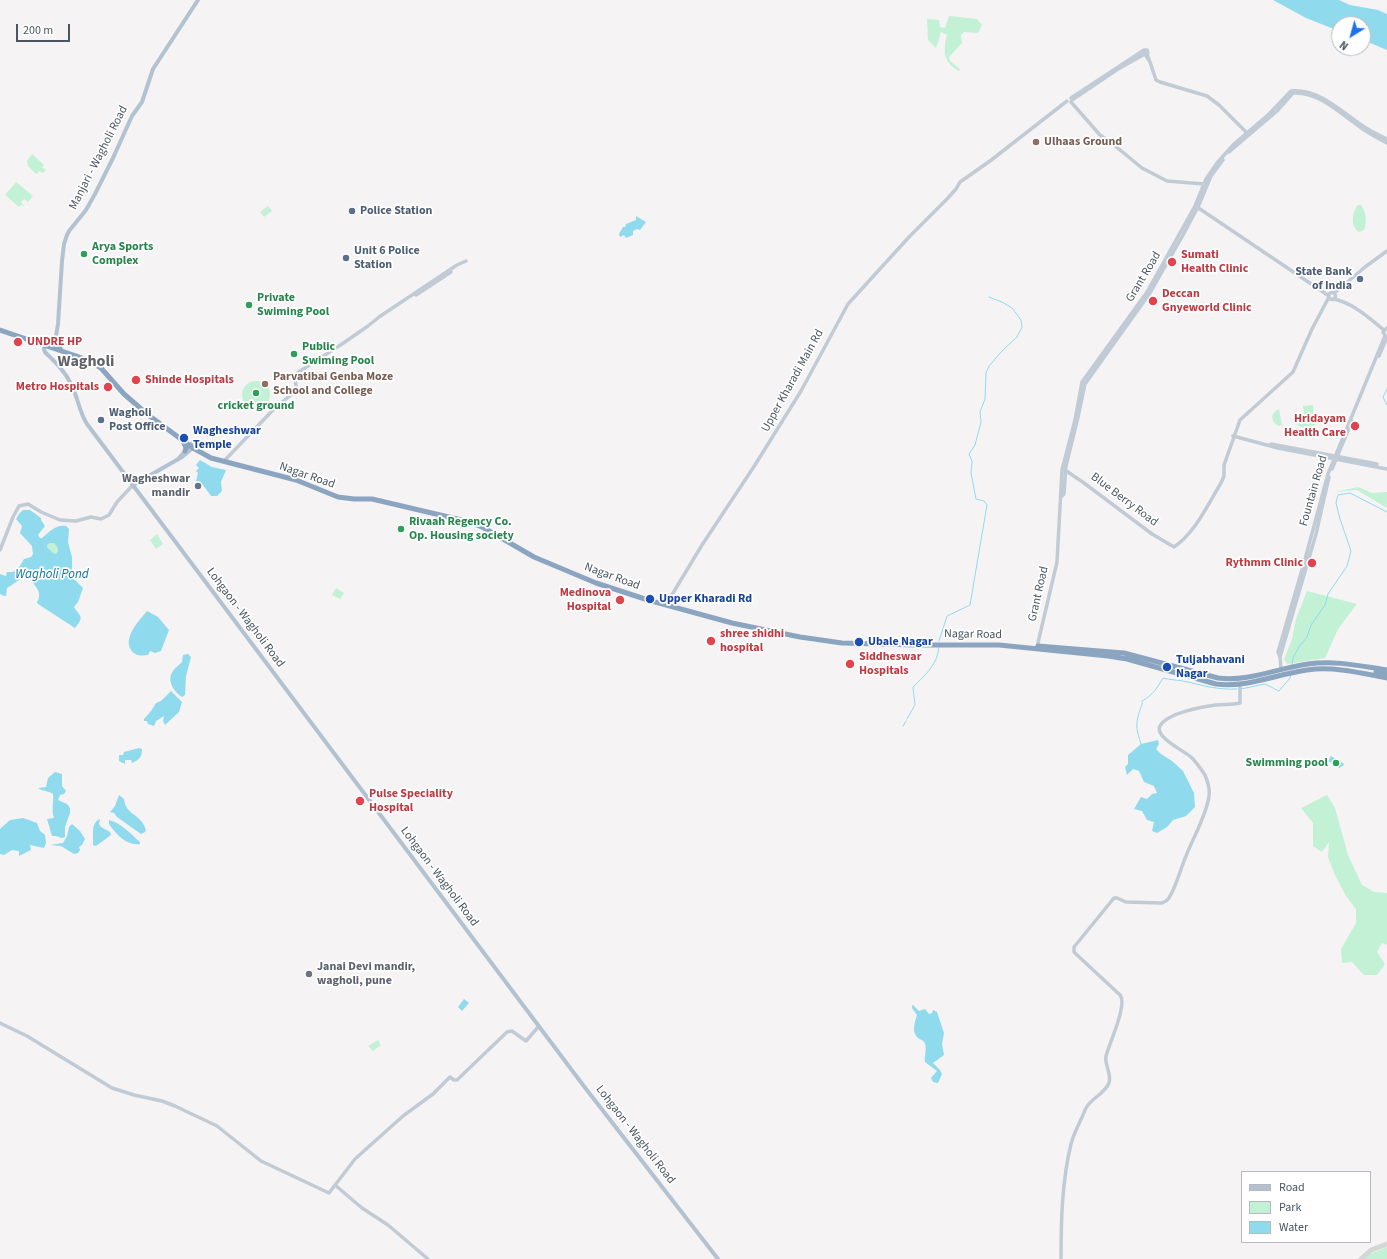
<!DOCTYPE html>
<style>
body{margin:0}
#map{position:relative;width:1387px;height:1259px;overflow:hidden;background:#f5f3f3;font-family:"Source Sans 3",sans-serif}
canvas{display:block}
.legend{position:absolute;left:1241px;top:1171px;width:130px;height:72px;box-sizing:border-box;background:#fff;border:1px solid #b7bbc0;margin:0;padding:5px 7px;list-style:none;font-size:12px;color:#4a5661}
.legend li{display:flex;align-items:center;gap:8px;height:20px}
.legend b{width:20px;border:1px solid #b7bbc0}
.north{position:absolute;left:1331px;top:16px;width:40px;height:40px;box-sizing:border-box;background:#fff;border:1px solid #b7bbc0;border-radius:50%;rotate:217deg;font-size:11px;font-weight:700;line-height:16px;text-align:center;color:#4a5661}
.north::after{content:'';display:block;margin:auto;width:14px;height:18px;background:#1a73e8;clip-path:polygon(50% 0,100% 100%,50% 72%,0 100%)}
.scale{position:absolute;left:16px;top:24px;width:54px;height:18px;box-sizing:border-box;border:2px solid #4a5661;border-top:0;padding-left:5px;font-size:12px;line-height:14px;white-space:nowrap;color:#4a5661;-webkit-text-stroke:3px #fff;paint-order:stroke}
</style>
<div id="map">
<canvas width="1387" height="1259"></canvas>
<ul class="legend">
<li><b style="height:5px;background:#b3c2d1"></b>Road</li>
<li><b style="height:11px;background:#c3f1d5"></b>Park</li>
<li><b style="height:11px;background:#90daee"></b>Water</li>
</ul>
<div class="north">N</div>
<div class="scale">200 m</div>
</div>
<script>
const ctx = document.querySelector('canvas').getContext('2d');
ctx.lineJoin = 'round';
function fill(path, color) {
  ctx.fillStyle = color;
  ctx.fill(path, 'evenodd');
}
function strokePath(path, color, width, dash) {
  ctx.strokeStyle = color;
  ctx.lineWidth = width;
  ctx.lineCap = dash ? 'butt' : 'round';
  ctx.setLineDash(dash || []);
  ctx.stroke(path);
}
function label(font, color, halo, rows, align = 'center') {
  ctx.font = font + ' "Source Sans 3",sans-serif';
  ctx.lineWidth = 3.5;
  ctx.setLineDash([]);
  ctx.textBaseline = 'middle';
  ctx.strokeStyle = halo;
  ctx.fillStyle = color;
  for (const [text, x, y, turn = 0] of rows) {
    ctx.save();
    ctx.translate(x, y);
    ctx.rotate((+turn || 0) * Math.PI / 180);
    ctx.textAlign = isNaN(turn) ? turn : align;
    if (halo) ctx.strokeText(text, 0, 0);
    ctx.fillText(text, 0, 0);
    ctx.restore();
  }
}
fill(new Path2D(`
 M949,16L977,19L982,25L978,33L964,32L961,35L962,43L949,57L950,61L960,69L959,71C943,62 943,51 947,35L941,32L936,48L928,40L927,19L939,20L940,27L945,28Z
 M32,154L44,165L42,167L46,170L43,173L39,171L37,174L35,173L28,166L27,161Z
 M16,182L33,196L28,202L24,199L21,202L24,206L21,205L19,207L5,195Z
 M1358,205H1361C1366,211 1367,223 1364,230L1359,232C1350,227 1352,211 1358,205Z
 M268,206L272,211L264,217L260,212Z
 M242 395a14 14 0 1 1 28 0a14 14 0 1 1-28 0Z
 M1313,405L1314,414L1304,415L1303,406Z
 M1279,409L1282,425L1279,426L1274,423C1271,416 1272,412 1279,409Z
 M1311,416H1320V422C1311,428 1299,432 1294,419H1296L1297,421L1305,420V417L1308,418Z
 M1358,487L1372,493L1387,492V508L1357,490L1336,492Z
 M157,534L163,544L156,549L150,540Z
 M50,543H54L58,548V551L56,554L53,553L47,547V545Z
 M336,588L344,593L340,599L332,595Z
 M1307,591L1357,604L1338,629L1325,658L1287,664L1284,659L1292,639L1296,619Z
 M1327,795L1335,808L1348,855L1362,885L1374,892L1387,893V945L1382,943L1377,952L1385,964L1377,975H1364L1352,962L1342,963L1341,949L1356,923V909L1346,896L1335,875L1328,857L1329,842L1322,852L1313,846V823L1301,808Z
 M378,1040L381,1045L373,1051L368,1046Z
 M1387,1247V1259H1364L1367,1255Z`), '#c3f1d5');
fill(new Path2D(`
 M1273,0H1339L1350,5L1378,10L1387,14V50L1363,40V24H1339V31L1306,18Z
 M636,216L646,222L640,230L637,229L633,231V235L626,238L624,235L620,237L619,234L623,227H625L626,224L636,220Z
 M200,460L212,467L226,470L221,482L222,491L217,496H211L203,485L196,481L198,473L196,471L199,468L196,465Z
 M23,510H30L41,518V520L45,526L38,535L40,538H42C49,532 56,524 66,526L69,529L68,542L72,557V577L83,588L78,602L74,607C80,617 85,616 75,628L38,604L37,602C44,592 33,583 26,576C21,578 12,585 7,588L6,596H4L0,594V574L6,576L7,572H13L20,566L24,559L31,557L33,554L32,546L20,533L22,526L16,519L19,514ZM50,543H54L58,548V551L56,554L53,553L47,547V545Z
 M147,611L158,617L169,630L161,651L155,653L150,651L148,655C141,656 135,656 131,650C123,637 139,621 147,611Z
 M188,654L191,657L186,676L185,695L182,697C174,692 166,680 173,671C175,668 179,665 182,662L183,655Z
 M171,691L182,702L179,712L165,725L163,721L164,716L156,721L154,726L148,724L147,721H144V719L151,711L156,703L161,701Z
 M1158,740L1159,744L1156,749L1161,754L1172,761L1183,771L1194,793L1195,807L1186,816L1173,820L1167,827L1157,833L1152,831L1154,822L1147,820L1142,811L1134,809L1141,797L1147,799L1152,794L1157,793L1154,786L1144,782L1139,771L1133,769L1127,775L1125,767L1128,764V755L1141,744Z
 M139,748L142,749C142,757 139,760 132,763L131,760H125V764L119,761V755H123L124,752Z
 M1331,756L1344,764L1343,766H1342L1340,768L1328,761Z
 M55,772L62,774V786L66,791L64,794L60,795L58,800L67,804L70,808V813L65,827V837L62,838L56,836H52L47,819L54,818C51,809 54,802 53,794C48,790 43,792 38,788L46,787L48,778Z
 M119,795L124,799C126,816 141,813 146,830L145,832L141,834L117,817L114,813L110,812L115,806Z
 M23,818L37,823L40,831L45,835L46,843L44,848L30,845L31,850L19,856V851L12,850L4,855L0,854V829L10,820Z
 M100,819L99,824L101,827L110,832L111,835L96,846L93,845C94,836 90,823 100,819Z
 M109,820C121,823 131,834 140,842V844C126,846 116,834 109,824Z
 M72,824L80,831L85,839L82,845L79,847L80,850L78,853L74,854L61,846L50,845L63,843L67,836L69,827Z
 M464,999L469,1003L462,1011L458,1007Z
 M913,1005L919,1011L925,1009L929,1014L932,1013L933,1010L937,1012L944,1033L942,1044L944,1055L933,1063L940,1070L942,1074L938,1083L933,1082L931,1078L937,1071L925,1062C924,1057 927,1049 925,1044C924,1040 921,1040 918,1038C911,1032 915,1022 917,1015L912,1008V1006Z`), '#90daee');
strokePath(new Path2D(`
 M1387,389L1383,397L1387,405
 M939,641L947,616L970,605L987,505L984,501L976,499L971,473L972,461L969,454L975,445L981,422L980,412L985,399L986,373L989,366L1002,351L1017,337L1022,327L1021,320L1012,308L1002,302L989,297
 M1292,665L1293,658L1299,647L1307,637L1311,625L1325,605L1328,594L1347,566L1351,551L1340,519L1336,503L1338,495L1350,493L1387,512
 M1241,689L1265,684L1279,691L1290,678L1291,675
 M907,719L915,705L913,687C925,675 938,665 939,646
 M903,726L906,721
 M1141,744C1137,731 1135,726 1139,713C1140,708 1143,705 1142,701C1153,695 1157,688 1163,678C1171,680 1179,680 1188,682C1205,686 1218,690 1237,689`), '#90daee', 1);
strokePath(new Path2D(`
 M1361,1259L1371,1250L1387,1244`), '#d5d6d8', 5);
strokePath(new Path2D(`
 M1145,54L1150,62L1147,54
 M1150,62L1156,80L1160,82L1207,96L1219,105L1247,133
 M1071,98L1144,50H1147L1148,53L1145,54L1143,51
 M1072,100L1118,69L1145,54
 M1071,102L1100,135L1114,145L1142,168L1167,181L1204,184
 M1229,152L1277,111L1293,93C1318,91 1341,114 1360,127C1368,133 1378,138 1387,143
 M1197,207L1329,296
 M1333,292L1337,291L1365,267L1387,251
 M1328.5 296a3.5 3.5 0 1 1 7 0a3.5 3.5 0 1 1-7 0Z
 M416,295L451,272
 M1333,299C1352,302 1369,318 1384,330
 M1386,337L1383,332L1387,328
 M1379,356L1387,337
 M1233,436L1278,448L1387,469
 M1271,444L1377,464
 M225,460L272,411L293,393L297,391L294,375L342,344L368,326L379,317L457,265L466,261
 M1332,469L1352,421
 M1065,470L1084,483L1152,534L1174,547C1195,533 1208,504 1221,483L1224,476V465L1240,420L1293,372L1312,329L1329,297
 M1061,497L1064,494L1066,466L1078,417L1085,384L1150,293L1183,235L1198,207L1211,176L1223,160
 M0,550L13,517L19,506L28,504L41,512L60,520L76,521L91,517L101,519L109,515L117,502L133,485
 M667,603L702,545L755,465L801,391L848,304L909,237L947,199L956,189L960,182L990,161L1067,101
 M1037,647L1057,562L1062,470L1075,420L1082,382L1147,292L1195,206L1206,179L1217,163L1234,144L1269,114L1291,91C1317,88 1340,110 1360,124C1368,130 1378,135 1387,139
 M1280,657L1316,534L1329,477
 M1281,669L1280,657L1278,652L1304,563L1328,474L1385,336
 M0,1023L27,1036L112,1088L134,1095L162,1101L175,1106L217,1126L261,1161L329,1193L355,1159L403,1116L433,1094L450,1077L454,1080H457L507,1032L512,1031L526,1041L539,1026
 M335,1185L362,1208L388,1225L428,1259
 M1061,1259C1061,1220 1062,1181 1071,1144C1074,1132 1081,1121 1085,1110C1090,1098 1104,1095 1109,1083C1112,1073 1104,1065 1106,1056C1109,1044 1128,1004 1120,995L1076,954L1074,952V947L1114,898H1117L1126,902L1162,903C1165,902 1167,901 1169,898C1177,885 1180,870 1186,856C1193,838 1207,814 1209,796C1210,789 1208,782 1205,775C1201,769 1197,763 1192,758C1185,751 1154,737 1160,726C1167,713 1201,707 1216,705C1224,704 1232,705 1240,703V685`), '#c1cbd6', 3.5);
strokePath(new Path2D(`
 M45,344L44,349L45,352C55,362 65,371 71,384C78,397 79,412 87,424L583,1085L718,1259
 M54,348L58,324L62,261L64,244L67,235L69,231L86,210L95,194L113,158L132,116L142,102L153,69L198,0
 M179,458L192,443
 M133,485L182,457L195,446`), '#b3c2d1', 4);
strokePath(new Path2D(`
 M0,330L88,360L101,368L124,394L147,414L193,448L211,458L296,480L338,497L354,499H372L470,522L484,528L534,557L596,583L648,600L732,623L800,637L842,643L917,645H999L1108,656L1127,659L1216,684C1247,688 1277,674 1307,670C1334,666 1361,673 1387,678
 M55,340L60,348
 M45,343L54,339
 M183,441L186,448L185,451
 M1038,646L1124,653L1218,678C1248,682 1278,668 1308,664C1334,660 1361,666 1387,670
 M1376,672L1387,674`), '#8ba5c1', 5);
for (const [x, y, r, color] of [
 [1036,142,4,"#8d6e63"],
 [352,211,4,"#5c6f8a"],
 [84,254,4,"#2e9e5b"],
 [346,258,4,"#5c6f8a"],
 [1172,262,5,"#e0444e"],
 [1360,279,4,"#5c6f8a"],
 [1153,301,5,"#e0444e"],
 [249,305,4,"#2e9e5b"],
 [18,342,5,"#e0444e"],
 [294,354,4,"#2e9e5b"],
 [136,380,5,"#e0444e"],
 [265,384,4,"#8d6e63"],
 [108,387,5,"#e0444e"],
 [256,393,4,"#2e9e5b"],
 [101,420,4,"#5c6f8a"],
 [1355,426,5,"#e0444e"],
 [184,438,5,"#1a4fb4"],
 [198,486,4,"#6b7280"],
 [401,529,4,"#2e9e5b"],
 [1312,563,5,"#e0444e"],
 [650,599,5,"#1a4fb4"],
 [620,600,5,"#e0444e"],
 [711,641,5,"#e0444e"],
 [859,642,5,"#1a4fb4"],
 [850,664,5,"#e0444e"],
 [1167,667,5,"#1a4fb4"],
 [1336,763,4,"#2e9e5b"],
 [360,801,5,"#e0444e"],
 [309,974,4,"#6b7280"]
]) {
  const dot = new Path2D();
  dot.arc(x, y, r, 0, 2 * Math.PI);
  ctx.fillStyle = color;
  ctx.fill(dot);
  strokePath(dot, '#fff', 1.5);
}
label('bold 12px', '#785e54', '#fff', [
 ["Ulhaas Ground",1044,142],
 ["Parvatibai Genba Moze",273,377],
 ["School and College",273,391]
], 'left');
label('12px', '#4a5661', '#fff', [
 ["Manjari - Wagholi Road",99,158,-63],
 ["Grant Road",1144,277,-59],
 ["Upper Kharadi Main Rd",793,381,-61],
 ["Nagar Road",307,476,19],
 ["Fountain Road",1314,491,-74],
 ["Blue Berry Road",1124,500,37],
 ["Nagar Road",612,577,20],
 ["Grant Road",1039,594,-77],
 ["Lohgaon - Wagholi Road",245,618,53],
 ["Nagar Road",973,635,1],
 ["Lohgaon - Wagholi Road",439,877,53],
 ["Lohgaon - Wagholi Road",635,1135,52]
]);
label('bold 12px', '#4e5e75', '#fff', [
 ["Police Station",360,211],
 ["Unit 6 Police",354,251],
 ["Station",354,265],
 ["State Bank",1352,272,"right"],
 ["of India",1352,286,"right"],
 ["Wagholi",109,413],
 ["Post Office",109,427]
], 'left');
label('bold 12px', '#27864d', '#fff', [
 ["Arya Sports",92,247],
 ["Complex",92,261],
 ["Private",257,298],
 ["Swiming Pool",257,312],
 ["Public",302,347],
 ["Swiming Pool",302,361],
 ["cricket ground",256,406,"center"],
 ["Rivaah Regency Co.",409,522],
 ["Op. Housing society",409,536],
 ["Swimming pool",1328,763,"right"]
], 'left');
label('bold 12px', '#be3a42', '#fff', [
 ["Sumati",1181,255],
 ["Health Clinic",1181,269],
 ["Deccan",1162,294],
 ["Gnyeworld Clinic",1162,308],
 ["UNDRE HP",27,342],
 ["Shinde Hospitals",145,380],
 ["Metro Hospitals",99,387,"right"],
 ["Hridayam",1346,419,"right"],
 ["Health Care",1346,433,"right"],
 ["Rythmm Clinic",1303,563,"right"],
 ["Medinova",611,593,"right"],
 ["Hospital",611,607,"right"],
 ["shree shidhi",720,634],
 ["hospital",720,648],
 ["Siddheswar",859,657],
 ["Hospitals",859,671],
 ["Pulse Speciality",369,794],
 ["Hospital",369,808]
], 'left');
label('bold 12px', '#164399', '#fff', [
 ["Wagheshwar",193,431],
 ["Temple",193,445],
 ["Upper Kharadi Rd",659,599],
 ["Ubale Nagar",868,642],
 ["Tuljabhavani",1176,660],
 ["Nagar",1176,674]
], 'left');
label('bold 12px', '#5b616d', '#fff', [
 ["Wagheshwar",190,479],
 ["mandir",190,493],
 ["Janai Devi mandir,",317,967,"left"],
 ["wagholi, pune",317,981,"left"]
], 'right');
label('italic 13px', '#0c7c9b', '#fff', [
 ["Wagholi Pond",52,575]
]);
label('bold 16px', '#5f6368', '#fff', [
 ["Wagholi",86,362]
]);
</script>
